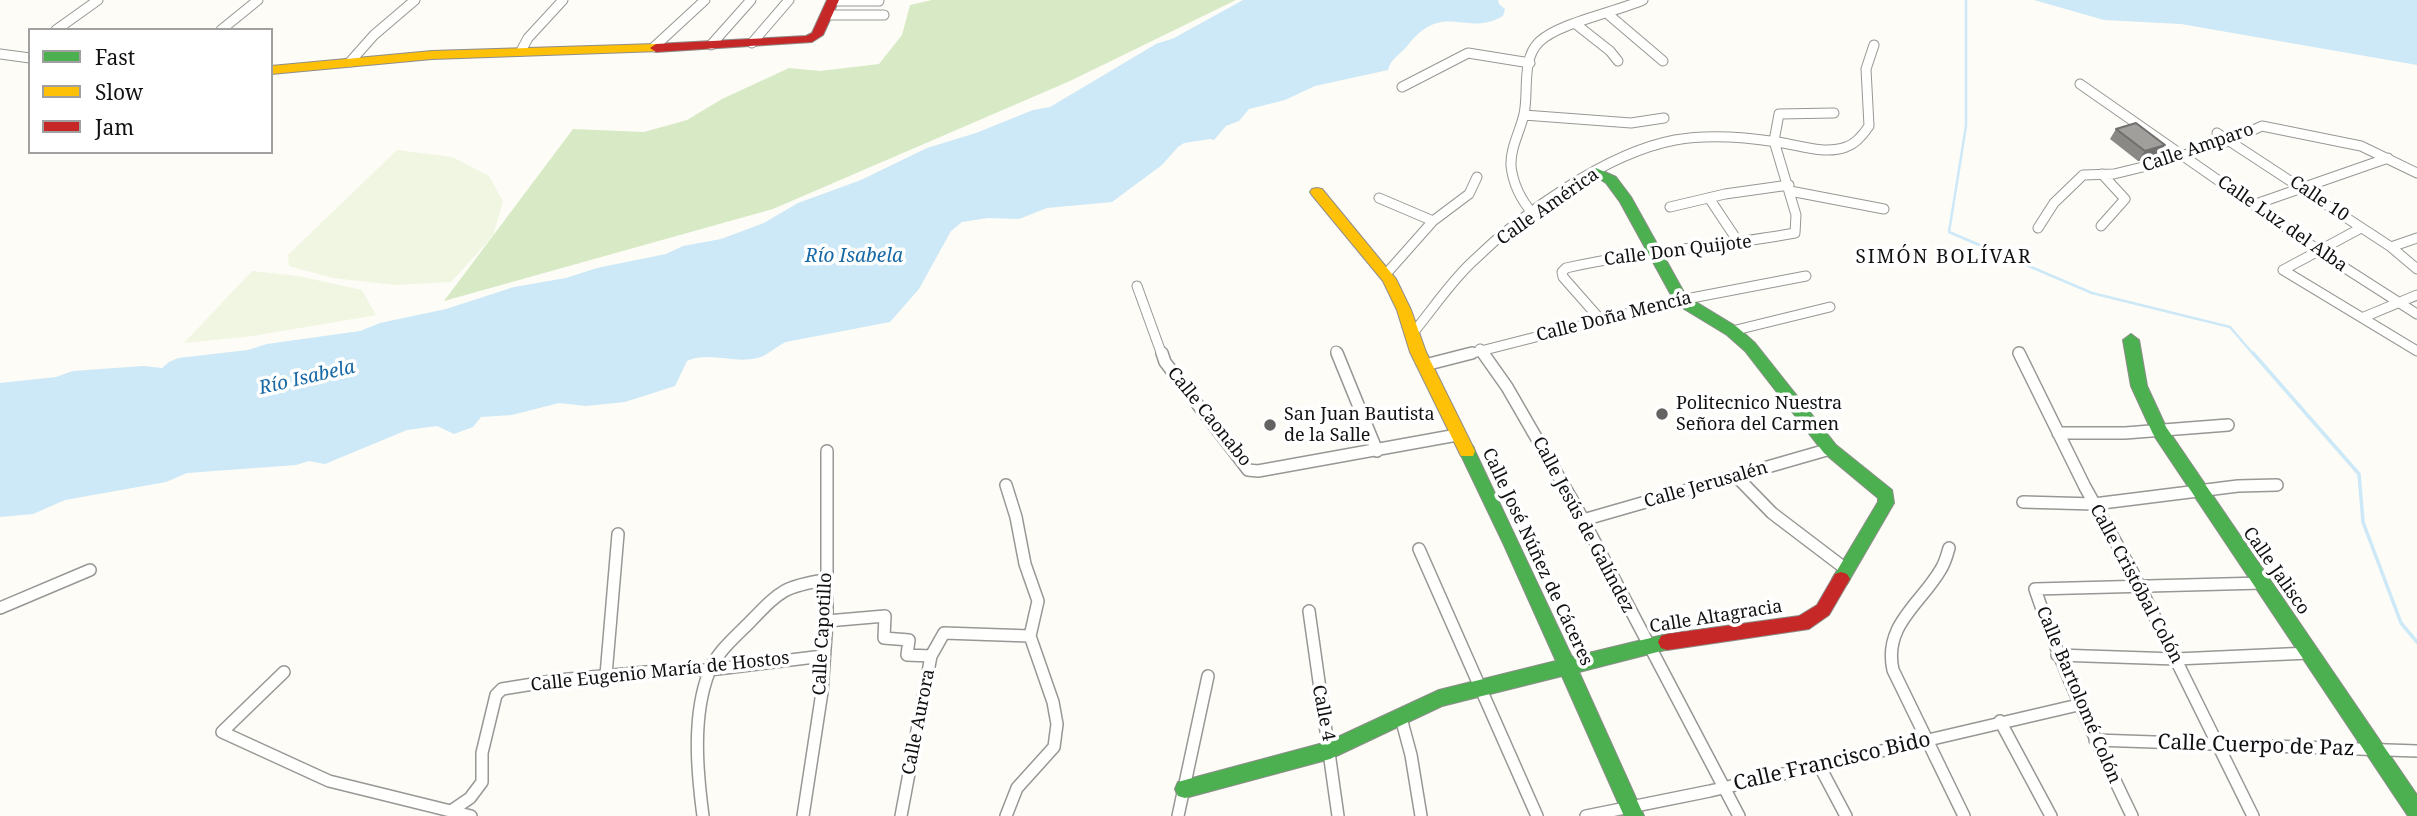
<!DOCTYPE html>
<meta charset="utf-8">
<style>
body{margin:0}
#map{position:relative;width:2417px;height:816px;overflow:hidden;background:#fdfcf7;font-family:"Noto Serif",serif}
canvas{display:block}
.legend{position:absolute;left:28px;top:28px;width:245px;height:126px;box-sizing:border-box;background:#fff;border:2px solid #a0a0a0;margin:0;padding:9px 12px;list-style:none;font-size:21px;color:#111}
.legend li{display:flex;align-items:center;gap:14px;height:35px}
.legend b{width:35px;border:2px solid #a0a0a0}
</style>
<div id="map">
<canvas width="2417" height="816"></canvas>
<ul class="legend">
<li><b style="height:9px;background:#4caf50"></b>Fast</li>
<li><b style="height:9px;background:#ffc107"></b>Slow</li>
<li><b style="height:9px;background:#c62828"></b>Jam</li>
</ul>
</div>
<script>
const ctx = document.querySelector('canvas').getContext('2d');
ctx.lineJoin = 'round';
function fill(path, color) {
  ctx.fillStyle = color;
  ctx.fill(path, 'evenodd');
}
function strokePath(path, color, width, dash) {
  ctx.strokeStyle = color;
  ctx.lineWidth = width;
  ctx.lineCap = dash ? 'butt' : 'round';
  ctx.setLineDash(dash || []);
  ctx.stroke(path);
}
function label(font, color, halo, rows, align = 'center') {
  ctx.font = font + ' "Noto Serif",serif';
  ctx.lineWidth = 7;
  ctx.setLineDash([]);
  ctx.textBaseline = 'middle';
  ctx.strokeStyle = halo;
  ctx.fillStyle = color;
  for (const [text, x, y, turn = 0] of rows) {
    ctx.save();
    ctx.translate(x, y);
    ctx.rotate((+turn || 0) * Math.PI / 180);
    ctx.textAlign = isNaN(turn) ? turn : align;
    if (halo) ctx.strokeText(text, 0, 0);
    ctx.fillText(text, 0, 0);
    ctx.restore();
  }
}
fill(new Path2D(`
 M932,0H1236L1070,81L773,209L444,301L573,129L644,132L687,120L722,99L789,68L820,71L879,64L902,35L910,5Z`), '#d8eac5');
fill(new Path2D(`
 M397,150L452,157L489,176L503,201L493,236L451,282L395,285L333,278L289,266L288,255Z
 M252,271L298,276L362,290L376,315L253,336L184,343Z`), '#f0f6e1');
fill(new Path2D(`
 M1243,0H1498L1499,4L1505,9L1503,16C1465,38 1444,0 1408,45C1401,54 1391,58 1388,70L1315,86L1285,100L1249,109L1239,121L1226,126L1214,140L1210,139L1184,143L1178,147L1162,165L1112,202L1047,208L1019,219L988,218L962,222L951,231L919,289L890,322L786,342C776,346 768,356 757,358C734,364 709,351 687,361L675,386L625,402L586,406L559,403L512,415L481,417L473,427L454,434L437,426L407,430L325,464L309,461L296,465L187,473L166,482L65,500L33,514L0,517V383L56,377L73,371L143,366L162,368L169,362L178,358L248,350L267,344L360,331L380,323L446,309L514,287L566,278L597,268L666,254L683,246L721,239L764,223L798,203L861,180L927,148L976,133L1033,110L1050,107L1156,44L1174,38Z
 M2034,0H2417V65L2181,24L2104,20Z`), '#cde8f7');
strokePath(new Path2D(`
 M1966,0V126L1949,232L2092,293L2230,327L2254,355`), '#cde8f7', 2.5);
strokePath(new Path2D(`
 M2253,353L2359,474L2363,522L2401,623L2417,642`), '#cde8f7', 3.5);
const streetFar1 = new Path2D(`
 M832,1H879
 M826,15H884
 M1609,15L1663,61
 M1577,25L1610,51L1618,61
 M56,30L98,0
 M221,30L258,0
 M752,43L789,0
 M711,45L751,0
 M654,47L705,0
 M521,51L528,38L563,0
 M0,54L30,58
 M350,62L374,35L415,0
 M2080,84L2331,259L2417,314
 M1402,87L1468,53L1530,63
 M1524,115L1631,123L1664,118
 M2217,133L2391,247L2417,269
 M1790,191L1884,209
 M1379,198L1433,221
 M1709,198L1739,243
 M2253,205L2388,158
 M1670,207L1725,194L1789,185
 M1533,214C1521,200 1513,184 1511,166C1510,148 1520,132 1524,114C1529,92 1521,60 1539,42C1558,23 1616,12 1643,0
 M2101,226L2125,199L2102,174
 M2038,228L2054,203L2083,175L2114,174L2155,164L2229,141L2262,126L2361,146L2417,173
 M2361,228L2283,270L2417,351
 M2391,247L2417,238
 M1386,274L1433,221L1469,194L1477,177
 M1137,286L1162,355
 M2364,317L2417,295
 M1600,319L1563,277L1562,272L1566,268C1641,251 1719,247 1795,233L1796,215L1774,141L1779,114L1834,113
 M1732,331L1830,307
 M1413,333C1432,310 1449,284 1471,263C1521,214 1606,153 1675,140C1708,134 1745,137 1777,142C1799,145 1824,155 1846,147C1856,144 1863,135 1869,126L1866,69L1874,45
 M1480,349L1484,355
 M1336,351L1338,355
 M1465,355L1681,300L1806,276`);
const street = new Path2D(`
 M1162,353L1165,362L1248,470L1258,471L1457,435
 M1337,353L1377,451
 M1483,353L1507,387L1578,510L1739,816
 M2019,353L2085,487L2133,573L2253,816
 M1425,365L1472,353
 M2058,433H2125L2228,425
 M1736,476L1772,513L1847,570
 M1006,485L1016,517L1025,564L1038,601L1030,636L1053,702L1057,724L1054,747L1017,788L1006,816
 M2023,502L2094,504L2238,486L2277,485
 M1583,520L1830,449
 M1949,548C1947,555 1945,563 1941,569C1921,604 1883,625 1893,670L1964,816
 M1419,549L1537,816
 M0,608L90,570
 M1309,611L1338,816
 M827,621L885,616L884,638L909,640L907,655L931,656
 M2057,655L2176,659L2309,653
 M284,672L222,732L329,781L471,816
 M606,675L618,534
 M1401,718L1411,755L1421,816
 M2000,721L2051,816
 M2095,740L2417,751
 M1820,767L1846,816
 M451,811L470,798L482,782V753L496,695L502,689L558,680L668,670H709L823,656
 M703,816C697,771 692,716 709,672C716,653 735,637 749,623C779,592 783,586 826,580
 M803,816L822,692L827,621V451
 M901,816L931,656L944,633L1030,636
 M1178,816L1208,676
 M1586,816L1710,791L2078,705
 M2132,816C2096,741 2061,668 2035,589L2262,583`);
const fast = new Path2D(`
 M1596,168L1616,177L1631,197L1686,296L1737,327L1755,343L1836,445L1892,490L1894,503L1847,584L1841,586L1835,584L1832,579L1878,502V498L1824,453L1745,351L1727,335L1676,304L1620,202L1606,183L1589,172Z
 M2131,334L2139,340L2147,386L2166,427L2417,795V816H2408L2153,434L2131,386L2123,340Z
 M1467,445L1473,446L1475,451L1572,657L1667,634L1673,636L1676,642L1673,648L1579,672L1644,816H1624L1562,676L1442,706L1330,759L1185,798L1178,796L1175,789L1178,782L1185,780L1327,742L1439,690L1556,661L1504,545L1459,451L1461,446Z`);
const slow = new Path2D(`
 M656,44L662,48L660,51L432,59L271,74V66L432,51Z
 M1317,188L1322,189L1396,279L1411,310L1426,352L1475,451L1473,456H1461L1410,352L1397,310L1383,281L1312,195L1310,192L1312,189Z`);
const jam = new Path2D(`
 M827,0H839L823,35L812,42L656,52L650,48L656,44L806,36L812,33Z
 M1841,572L1847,574L1850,579L1847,584L1829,615L1809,629L1667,650L1661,648L1658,642L1661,636L1667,634L1799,616L1817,605L1835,574Z`);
strokePath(streetFar1, '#979795', 11);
strokePath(street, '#979795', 14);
strokePath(fast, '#8e8d8b', 2);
strokePath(slow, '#8e8d8b', 2);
strokePath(jam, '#8e8d8b', 2);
strokePath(streetFar1, '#fffffe', 9);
strokePath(street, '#fffffe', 11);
fill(fast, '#4caf50');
fill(slow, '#ffc107');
fill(jam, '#c62828');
fill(new Path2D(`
 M2116,129L2165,145L2158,156L2138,161L2110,139Z`), '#8a8986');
fill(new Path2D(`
 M2165,145L2158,156L2138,161L2145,151Z`), '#716f6d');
const building = new Path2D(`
 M2136,123L2165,145L2145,151L2116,129Z`);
fill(building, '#a19f9c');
strokePath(building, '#716f6d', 2);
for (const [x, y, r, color] of [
 [1662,414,7,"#646362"],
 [1270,425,7,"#646362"]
]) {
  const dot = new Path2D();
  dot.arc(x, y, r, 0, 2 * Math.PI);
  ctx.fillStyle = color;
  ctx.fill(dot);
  strokePath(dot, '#fff', 2.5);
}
label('18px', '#111', '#fff', [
 ["Calle Amparo",2198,148,-19],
 ["Calle 10",2319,199,34],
 ["Calle América",1548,207,-35],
 ["Calle Luz del Alba",2282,224,35],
 ["Calle Don Quijote",1678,251,-7],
 ["Calle Doña Mencía",1614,317,-14],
 ["Calle Caonabo",1209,417,51],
 ["Calle Jerusalén",1706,485,-16],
 ["Calle Jesús de Galíndez",1583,525,62],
 ["Calle José Núñez de Cáceres",1537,557,65],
 ["Calle Jalisco",2276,571,55],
 ["Calle Cristóbal Colón",2136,584,62],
 ["Calle Altagracia",1716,617,-9],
 ["Calle Capotillo",823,634,-87],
 ["Calle Eugenio María de Hostos",660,672,-6],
 ["Calle Bartolomé Colón",2078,695,67],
 ["Calle 4",1323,713,79],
 ["Calle Aurora",919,722,-79]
]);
label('18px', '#111', '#fff', [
 ["Politecnico Nuestra",1676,404],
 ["Señora del Carmen",1676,425],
 ["San Juan Bautista",1284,415],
 ["de la Salle",1284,436]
], 'left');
label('italic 19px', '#1768a6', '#fff', [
 ["Río Isabela",854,257],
 ["Río Isabela",307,378,-13]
]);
ctx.letterSpacing = '2px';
label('19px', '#111', '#fff', [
 ["SIMÓN BOLÍVAR",1944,258]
]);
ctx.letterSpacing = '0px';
label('21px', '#111', '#fff', [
 ["Calle Cuerpo de Paz",2256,746,2],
 ["Calle Francisco Bido",1832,762,-13]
]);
</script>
